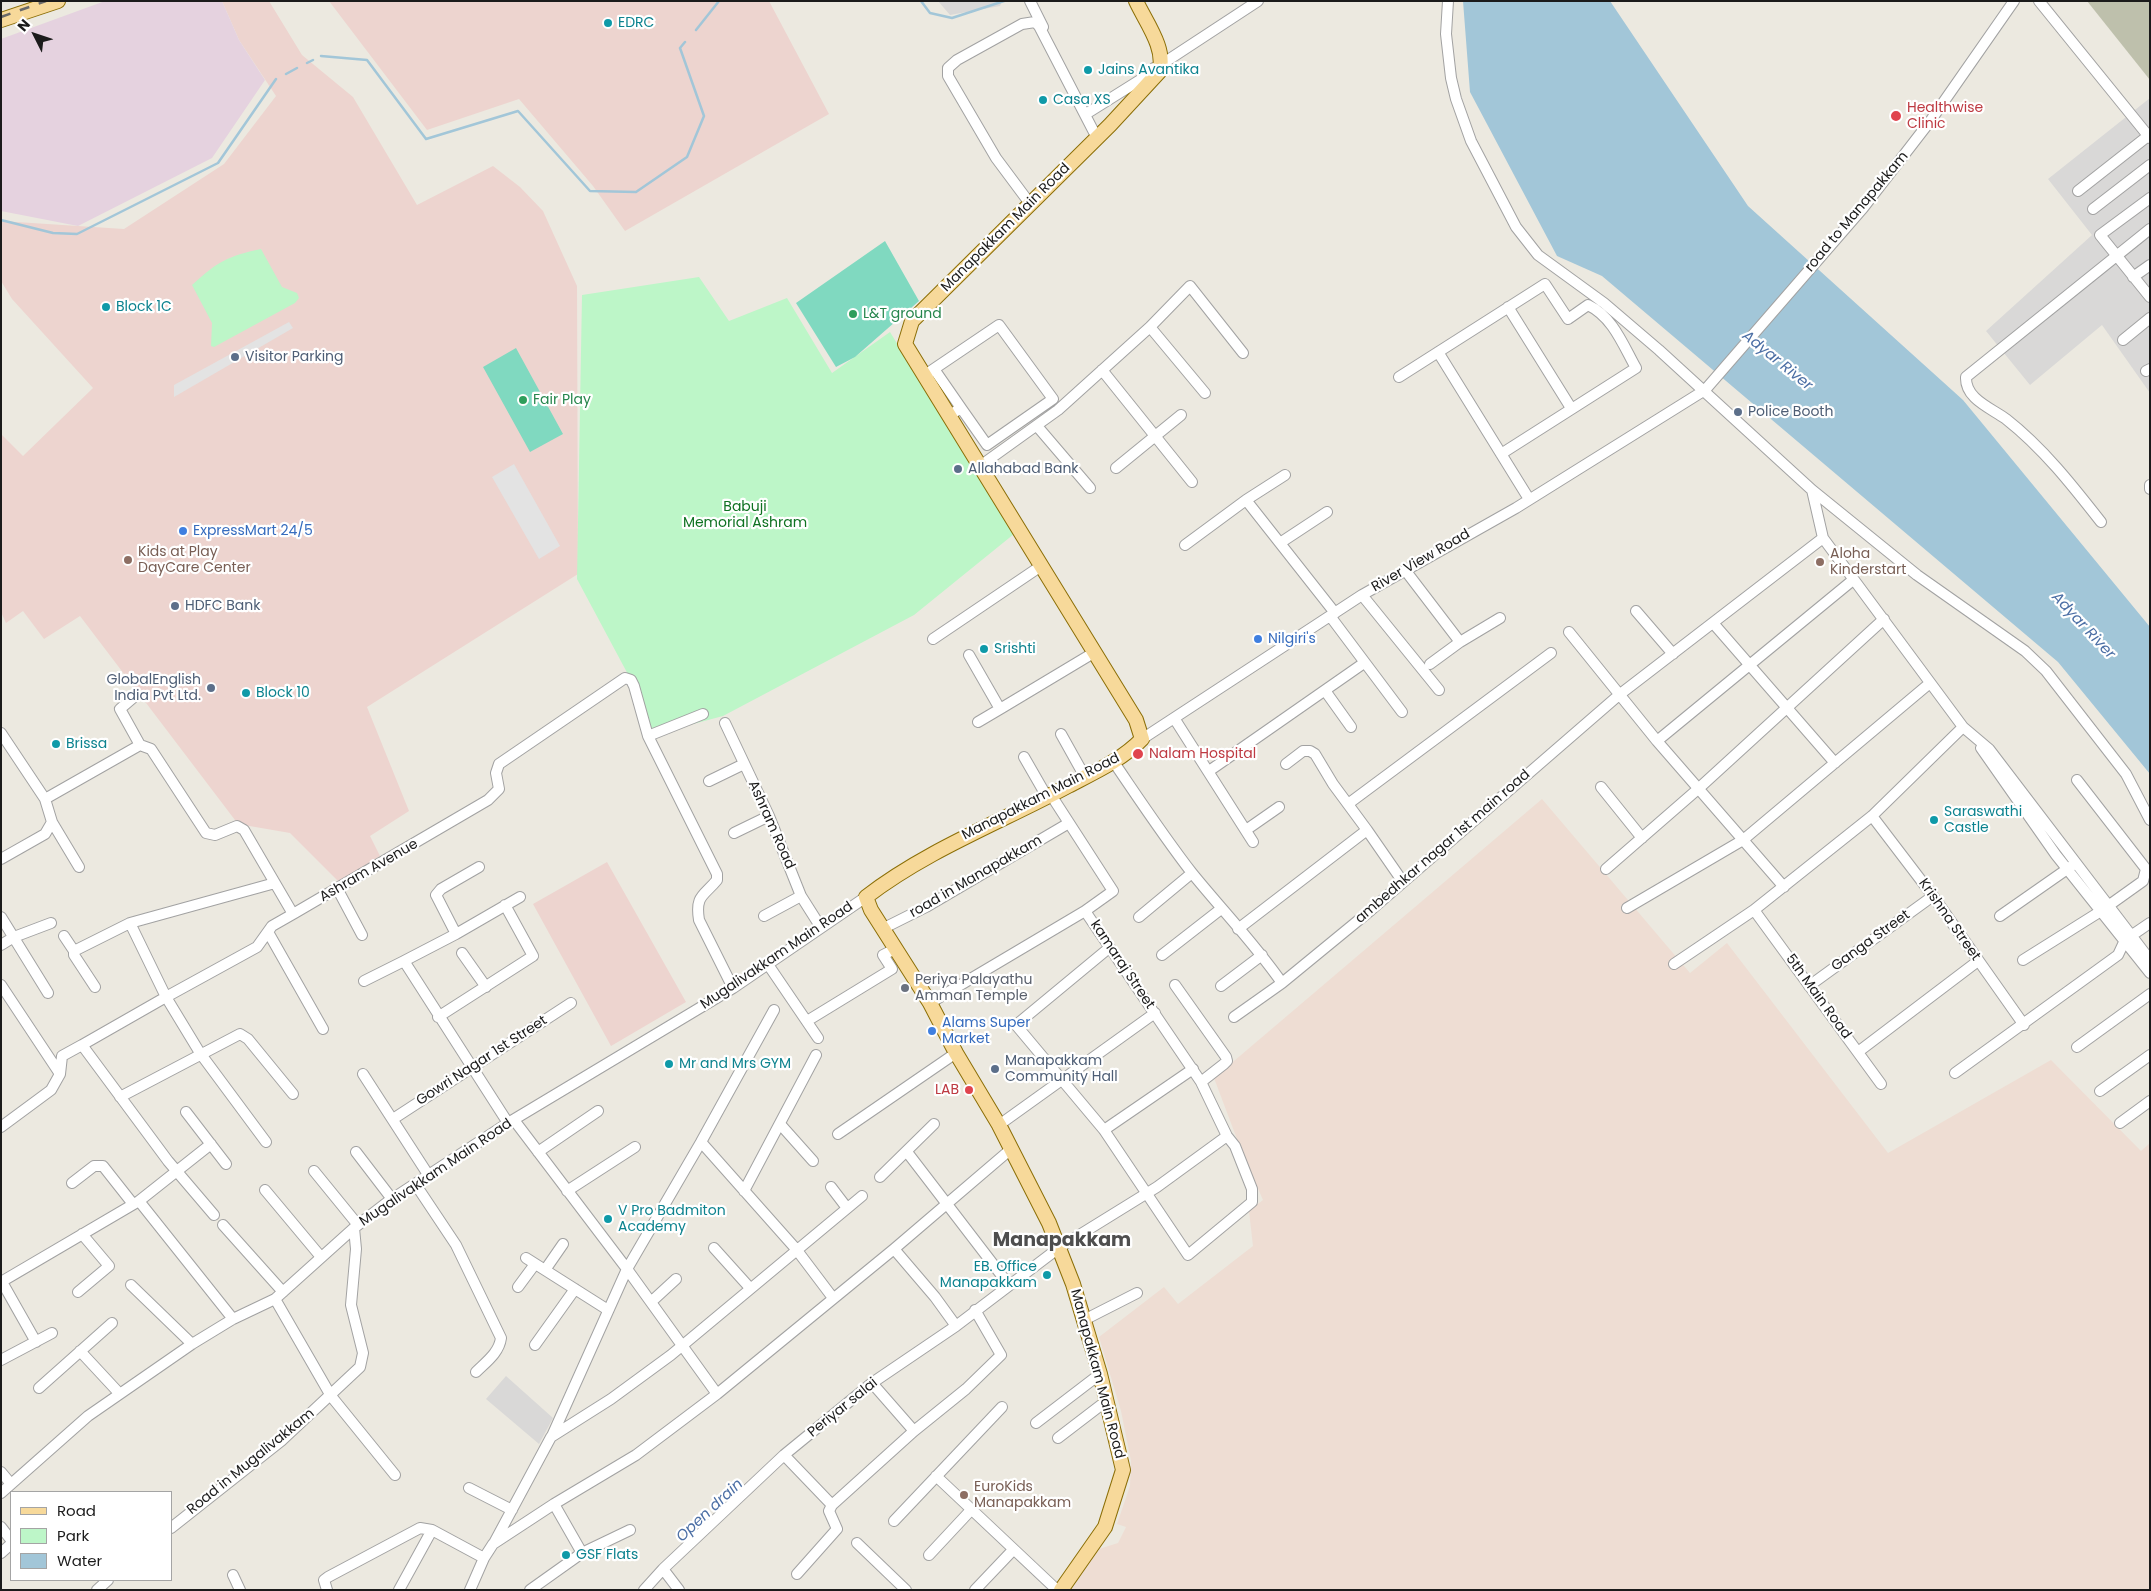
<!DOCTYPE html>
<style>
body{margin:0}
#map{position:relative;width:2151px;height:1591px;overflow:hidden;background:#ece9e0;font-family:Poppins,sans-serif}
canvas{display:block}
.frame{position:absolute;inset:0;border:2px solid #1b1b1b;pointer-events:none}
.legend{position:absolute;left:10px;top:1491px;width:162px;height:90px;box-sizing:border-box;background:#fff;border:1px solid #a4a4a4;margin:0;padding:6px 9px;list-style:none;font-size:15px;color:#1b1b1b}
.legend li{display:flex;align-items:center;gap:10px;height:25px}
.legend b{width:25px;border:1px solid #a4a4a4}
.north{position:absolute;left:10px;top:10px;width:50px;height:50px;-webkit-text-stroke:4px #fff;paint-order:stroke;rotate:311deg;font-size:14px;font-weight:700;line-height:20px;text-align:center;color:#1b1b1b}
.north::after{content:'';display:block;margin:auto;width:18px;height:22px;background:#1b1b1b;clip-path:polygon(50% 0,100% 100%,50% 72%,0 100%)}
</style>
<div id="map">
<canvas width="2151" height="1591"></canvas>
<div class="frame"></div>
<ul class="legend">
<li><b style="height:6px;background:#f7d99a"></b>Road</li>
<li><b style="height:14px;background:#bdf6c8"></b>Park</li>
<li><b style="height:14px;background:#a2c6d8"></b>Water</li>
</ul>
<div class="north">N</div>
</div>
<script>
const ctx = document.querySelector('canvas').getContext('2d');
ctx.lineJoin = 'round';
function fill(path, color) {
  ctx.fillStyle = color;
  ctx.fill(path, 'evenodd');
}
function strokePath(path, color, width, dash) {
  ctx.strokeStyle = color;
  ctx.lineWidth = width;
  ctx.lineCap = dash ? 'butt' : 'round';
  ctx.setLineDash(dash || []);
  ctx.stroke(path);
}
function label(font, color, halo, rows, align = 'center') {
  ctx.font = font + ' Poppins,sans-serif';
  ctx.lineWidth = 4.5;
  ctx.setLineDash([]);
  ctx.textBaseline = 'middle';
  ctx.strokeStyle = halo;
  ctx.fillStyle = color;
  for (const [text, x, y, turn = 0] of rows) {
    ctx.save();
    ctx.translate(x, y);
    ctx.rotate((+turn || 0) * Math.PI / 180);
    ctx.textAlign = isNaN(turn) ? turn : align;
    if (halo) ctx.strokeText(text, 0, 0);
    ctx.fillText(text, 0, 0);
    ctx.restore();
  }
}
fill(new Path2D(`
 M938,1H1002L1000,6L950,15Z
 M2150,98V393L2102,325L2030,385L1986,331L2092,235L2048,179Z
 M506,1376L553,1418L539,1444L486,1399Z`), '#d9d8d7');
fill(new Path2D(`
 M222,1H269L302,55L353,97L417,205L493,166L520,187L543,211L577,286L578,574L367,707L409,811L370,836L380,856L339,882L290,833L238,824L80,616L44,639L23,611L6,623L1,612V434L23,456L93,388L12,299L1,281V221L124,229L224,164L276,96L239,40Z
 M329,1H769L829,114L625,231L593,186L519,99L427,130Z
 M607,862L686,1002L611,1046L533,904Z`), '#edd4cf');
fill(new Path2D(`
 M105,1H222L239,40L265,80L212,158L78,226L1,211V39Z`), '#e5d2df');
fill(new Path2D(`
 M1542,799L1690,973L1727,943L1888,1153L2051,1060L2141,1151L2150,1143V1590H1071L1099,1549L1118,1543L1126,1527L1117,1524L1130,1486L1131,1461L1121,1411L1099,1337L1164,1287L1178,1304L1253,1246L1249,1211L1263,1200L1240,1147L1214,1078Z`), '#eeddd3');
fill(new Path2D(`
 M2087,1H2150V80Z`), '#bec0ac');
fill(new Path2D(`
 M261,249L282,287L297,293L299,298L295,303L214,347L211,346L212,323L192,285C217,262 228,256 261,249Z
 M699,277L729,321L787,298L832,373L890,332L1014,534L914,615L723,716L648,736L631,680L577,579L582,295Z`), '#bdf6c8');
fill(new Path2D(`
 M885,241L919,301L855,357L836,367L796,303Z
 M516,348L563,434L530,452L483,367Z`), '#80d9c0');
fill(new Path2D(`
 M289,322L293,328L174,397V385Z
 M514,464L560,546L539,559L492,477Z`), '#e3e3e3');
fill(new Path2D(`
 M1463,1H1610L1748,206L1963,400L2150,627V774L2058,662L1602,276L1557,256L1470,92Z`), '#a2c6d8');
strokePath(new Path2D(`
 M921,1L930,13L952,18L1004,1
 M696,30L719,1
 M321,56L367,60L426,139L518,111L590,191L636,192L687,157L704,116L680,48L685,42
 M307,63L313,60
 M286,74L297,68
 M1,220L53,233L77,234L218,163L276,79`), '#a2c6d8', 2.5);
const minor = new Path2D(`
 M1030,1L1043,27
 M1448,1L1446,34L1451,78L1456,99L1471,141L1516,227L1538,255L1604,303L1659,350L1812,490L1823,538L1963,727L1989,749L2150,960
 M2039,1L2150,138
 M1162,64L1258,1
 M1089,112L1148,75L1154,68
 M2078,191L2148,136
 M2150,198L2100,235L2150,297
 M1031,205L996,158L948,76V68L957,60L1022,24L1035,22L1039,26L1097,138
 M2093,209L2150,165
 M2133,277L2150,265
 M1508,307L1571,408
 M1150,327L1205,393
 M2123,340L2150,318
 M1438,352L1529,499
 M934,369L961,408
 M1102,370L1192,482
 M2146,371L2150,369
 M925,375L999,325L1053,399L987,445L961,408L950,415
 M1399,377L1545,284L1568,319L1588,305C1613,317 1623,345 1636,368L1501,454
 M1037,426L1090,488
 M980,466L1058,410L1150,327L1190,286L1243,353
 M1116,468L1181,415
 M2150,485V489
 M1812,490L1917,575L2025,651L2046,671L2126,774L2150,820
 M1246,500L1285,475
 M2101,522C2072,485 2043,448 2006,419C1991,408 1965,399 1966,377L2150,229
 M1280,543L1327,512
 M1185,545L1246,500L1335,613
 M1405,570L1460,642
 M1362,595L1439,690
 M1636,611L1673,654
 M1330,616L1402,712
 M1713,623L1835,763
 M1569,632L1657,741L1784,887
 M933,639L1041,566
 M969,655L1000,709L1095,652
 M1430,664L1460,642L1500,618
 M1326,692L1351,727
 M134,697L120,709L140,745
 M1174,718L1253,842
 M978,722L1000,709
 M725,723L769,816L801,896L820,926
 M1,733L45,799L52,822L45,834L1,859
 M1061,734L1085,777
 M648,736L703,714
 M1142,739L1362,595L1516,508L1705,390L1863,208L1931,120L2014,1
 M1657,741L1853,580
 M1981,748L2056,855L2150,973
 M1024,757L1047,797
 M1113,761C1139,799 1164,837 1192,873C1222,910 1255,944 1282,983L1371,910L1619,695L1823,538
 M1209,771L1364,663
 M709,781L744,764
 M1601,787L1642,838
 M1051,795L1113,891L1085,911L1201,1082L1227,1136L1235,1146L1252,1189V1202L1188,1255L1104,1130L1016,1025L1109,948
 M45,799L140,745L151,749L206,833L215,835L237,826L244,830L293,914L488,800L499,789L496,773L499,764L625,678L631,680L634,686L648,736L717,874V880C704,896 695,895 699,920L733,988
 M1348,804L1551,653
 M1872,816L1933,896L2024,1025
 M52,822L79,867
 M1246,830L1279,807
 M1367,830L1403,882
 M734,833L769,816
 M1606,869L1698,789L1884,619
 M338,890L362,935
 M1627,908L1743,840L1930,683
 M1754,910L1881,1084
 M764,916L801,896
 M2000,916L2073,865
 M1,917L48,993
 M1139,917L1192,873
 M882,929L926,907L1069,823
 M1238,929L1367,830L1333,784L1315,754L1310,751H1303L1286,764
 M268,932L323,1029
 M456,934L520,897
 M64,936L74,951
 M1,945L14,937L51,923
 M462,953L486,987
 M1162,955L1221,909
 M2023,960L2101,911L2143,881L2146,869L2077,780
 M404,961L456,934L436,895L441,889L479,867
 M767,963L818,1038
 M1674,964L1754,910L1872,816L1963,727
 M364,981L404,961L508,1123
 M1,985L60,1074
 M1175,985L1226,1057L1227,1061L1224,1064L1201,1082
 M1221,986L1262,955
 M1809,986L1933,896
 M95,987L74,955V951L130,923
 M930,1003L1085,911
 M438,1017L533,956L505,905
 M1234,1017L1282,983
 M807,1021L892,969L883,955L895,949
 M2077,1047L2150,994
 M1858,1052L1978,961
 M1955,1073L2118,955L2125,940L2150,923
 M363,1074L429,1176
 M2100,1091L2150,1055
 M120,1097L240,1034L248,1039L293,1094
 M186,1112L226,1164
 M393,1119L571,1003
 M514,1120L627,1269L701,1142L774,1010
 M2120,1123L2150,1101
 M780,1124L813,1161
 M999,1125L1155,1013
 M1,1127L51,1090L60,1074L62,1056L82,1045
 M1104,1130L1193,1069
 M838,1134L956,1053
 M266,1142L200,1053L166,997L257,947L272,926L293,914
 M701,1142L796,1249L833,1298
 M356,1152L392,1199
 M538,1152L598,1111
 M907,1152L1009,1285
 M314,1171L358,1225
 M880,1177L934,1124
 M72,1183L94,1166H103L133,1204
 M416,1185L456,1245L501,1338C499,1353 486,1362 476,1372
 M831,1187L847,1208
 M265,1190L321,1257
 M567,1191L635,1147
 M744,1191L816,1055
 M139,1201L211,1144
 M214,1215L168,1161L82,1045L166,997L130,923L275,883
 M223,1225L283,1292
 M714,1248L750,1288
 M894,1249L935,1297L956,1326
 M526,1258L608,1310
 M545,1270L563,1244
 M1,1282L139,1201L233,1319
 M2,1282L36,1342
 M131,1285L192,1344
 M518,1287L535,1264
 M78,1292L109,1266L82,1234
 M275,1299L331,1396L395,1475
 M651,1302L676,1279
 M1084,1320L1137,1293
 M535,1345L575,1289
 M80,1351L119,1393
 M1,1360L52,1333
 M872,1383L914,1431
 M39,1388L112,1323
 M1036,1423L1100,1374
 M552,1436L627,1269L717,1394
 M1058,1438L1105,1402
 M784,1455L832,1505
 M1,1472L11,1484
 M936,1476L1057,1590
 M469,1488L512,1510
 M1,1493L88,1416L192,1344L233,1319L275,1299L354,1228L389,1201L508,1123L733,988L866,897
 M554,1504L582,1553L630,1530
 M894,1521L1002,1407
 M1,1527L11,1540
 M171,1528L281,1441L360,1367L363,1353L351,1305L356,1249L354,1228
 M494,1543L551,1437L611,1399L671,1355L862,1196
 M857,1543L906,1590
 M1,1553L11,1544
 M929,1555L971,1510
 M663,1569L679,1590
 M797,1574L837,1529L829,1511L832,1505L914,1431L966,1389L1001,1355L975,1310
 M233,1575L240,1590
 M97,1590L108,1580
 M327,1590L324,1580L328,1577L420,1528L432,1530L484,1558L493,1544L554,1504L636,1455L717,1394L894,1249L1011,1149
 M399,1590L432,1530
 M470,1590L484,1558
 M530,1590L582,1553
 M644,1590L663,1569L784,1455L872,1383L956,1326L1060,1247L1157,1187L1227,1136
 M975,1590L1013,1550`);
const major = new Path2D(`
 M1,20L58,1
 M1061,1590L1105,1527L1123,1470L1100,1374L1073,1284L1049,1223L999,1125L956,1053L930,1003L871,910L866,897C927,850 1001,822 1068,786C1093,773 1122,760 1142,739L1136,720L905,344L912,321L1110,125L1159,72C1167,49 1145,21 1136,1`);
strokePath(minor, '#a2a2a2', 12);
strokePath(major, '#8b6e06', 16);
strokePath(minor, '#fff', 10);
strokePath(major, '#f7d99a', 14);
strokePath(new Path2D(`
 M1,17L46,1`), '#696969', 2.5, [10, 10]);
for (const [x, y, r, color] of [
 [608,23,5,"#0f9aa8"],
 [1088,70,5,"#0f9aa8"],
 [1043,100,5,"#0f9aa8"],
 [1896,116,6,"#e0444e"],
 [106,307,5,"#0f9aa8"],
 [853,314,5,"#2e9e5b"],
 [235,357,5,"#5c6f8a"],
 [523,400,5,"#2e9e5b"],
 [1738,412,5,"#5c6f8a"],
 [958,469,5,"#5c6f8a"],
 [183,531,5,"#3f7fe0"],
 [128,560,5,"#8d6e63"],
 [1820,562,5,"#8d6e63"],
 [175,606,5,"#5c6f8a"],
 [1258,639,5,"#3f7fe0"],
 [984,649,5,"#0f9aa8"],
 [211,688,5,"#5c6f8a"],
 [246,693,5,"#0f9aa8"],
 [56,744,5,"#0f9aa8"],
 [1138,754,6,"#e0444e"],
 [1934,820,5,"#0f9aa8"],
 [905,988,5,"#6b7280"],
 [932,1031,5,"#3f7fe0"],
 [669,1064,5,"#0f9aa8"],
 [995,1069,5,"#5c6f8a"],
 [969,1090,5,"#e0444e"],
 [608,1219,5,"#0f9aa8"],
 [1047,1275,5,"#0f9aa8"],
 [964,1495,5,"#8d6e63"],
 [566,1555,5,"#0f9aa8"]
]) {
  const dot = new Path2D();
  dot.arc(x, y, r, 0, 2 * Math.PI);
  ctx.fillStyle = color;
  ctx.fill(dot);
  strokePath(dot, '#fff', 2);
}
label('14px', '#0d838f', '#fff', [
 ["EDRC",618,23],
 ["Jains Avantika",1098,70],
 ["Casa XS",1053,100],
 ["Block 1C",116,307],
 ["Srishti",994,649],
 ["Block 10",256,693],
 ["Brissa",66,744],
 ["Saraswathi",1944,812],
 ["Castle",1944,828],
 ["Mr and Mrs GYM",679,1064],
 ["V Pro Badmiton",618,1211],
 ["Academy",618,1227],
 ["EB. Office",1037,1267,"right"],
 ["Manapakkam",1037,1283,"right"],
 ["GSF Flats",576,1555]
], 'left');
label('14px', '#be3a42', '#fff', [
 ["Healthwise",1907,108],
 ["Clinic",1907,124],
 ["Nalam Hospital",1149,754],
 ["LAB",959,1090,"right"]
], 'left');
label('14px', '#1b1b1b', '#fff', [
 ["road to Manapakkam",1857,212,-50],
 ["Manapakkam Main Road",1006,228,-45],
 ["River View Road",1421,561,-30],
 ["Manapakkam Main Road",1041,797,-27],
 ["Ashram Road",771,825,66],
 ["ambedhkar nagar 1st main road",1443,847,-41],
 ["Ashram Avenue",369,871,-30],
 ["road in Manapakkam",976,877,-30],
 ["Krishna Street",1949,920,55],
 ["Ganga Street",1871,941,-36],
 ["Mugalivakkam Main Road",777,956,-34],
 ["kamaraj Street",1122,965,56],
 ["5th Main Road",1818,997,54],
 ["Gowri Nagar 1st Street",482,1061,-33],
 ["Mugalivakkam Main Road",436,1173,-34],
 ["Manapakkam Main Road",1097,1374,75],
 ["Periyar salai",843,1408,-39],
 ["Road in Mugalivakkam",251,1462,-39]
]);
label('14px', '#27864d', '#fff', [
 ["L&T ground",863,314],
 ["Fair Play",533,400]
], 'left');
label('14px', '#4e5e75', '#fff', [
 ["Visitor Parking",245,357],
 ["Police Booth",1748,412],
 ["Allahabad Bank",968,469],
 ["HDFC Bank",185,606],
 ["GlobalEnglish",201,680,"right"],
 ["India Pvt Ltd.",201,696,"right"],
 ["Manapakkam",1005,1061],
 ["Community Hall",1005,1077]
], 'left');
label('14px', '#0f7222', '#fff', [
 ["Babuji",745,507],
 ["Memorial Ashram",745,523]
]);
label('14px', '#366cbe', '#fff', [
 ["ExpressMart 24/5",193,531],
 ["Nilgiri's",1268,639],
 ["Alams Super",942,1023],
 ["Market",942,1039]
], 'left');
label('14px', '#785e54', '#fff', [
 ["Kids at Play",138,552],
 ["DayCare Center",138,568],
 ["Aloha",1830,554],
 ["Kinderstart",1830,570],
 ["EuroKids",974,1487],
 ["Manapakkam",974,1503]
], 'left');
label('14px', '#5b616d', '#fff', [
 ["Periya Palayathu",915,980],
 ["Amman Temple",915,996]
], 'left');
label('italic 15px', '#4c6fa5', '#fff', [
 ["Adyar River",1777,361,39],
 ["Adyar River",2083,626,47],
 ["Open drain",710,1511,-43]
]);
label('bold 19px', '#4e4e4e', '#fff', [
 ["Manapakkam",1062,1241]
]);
</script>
